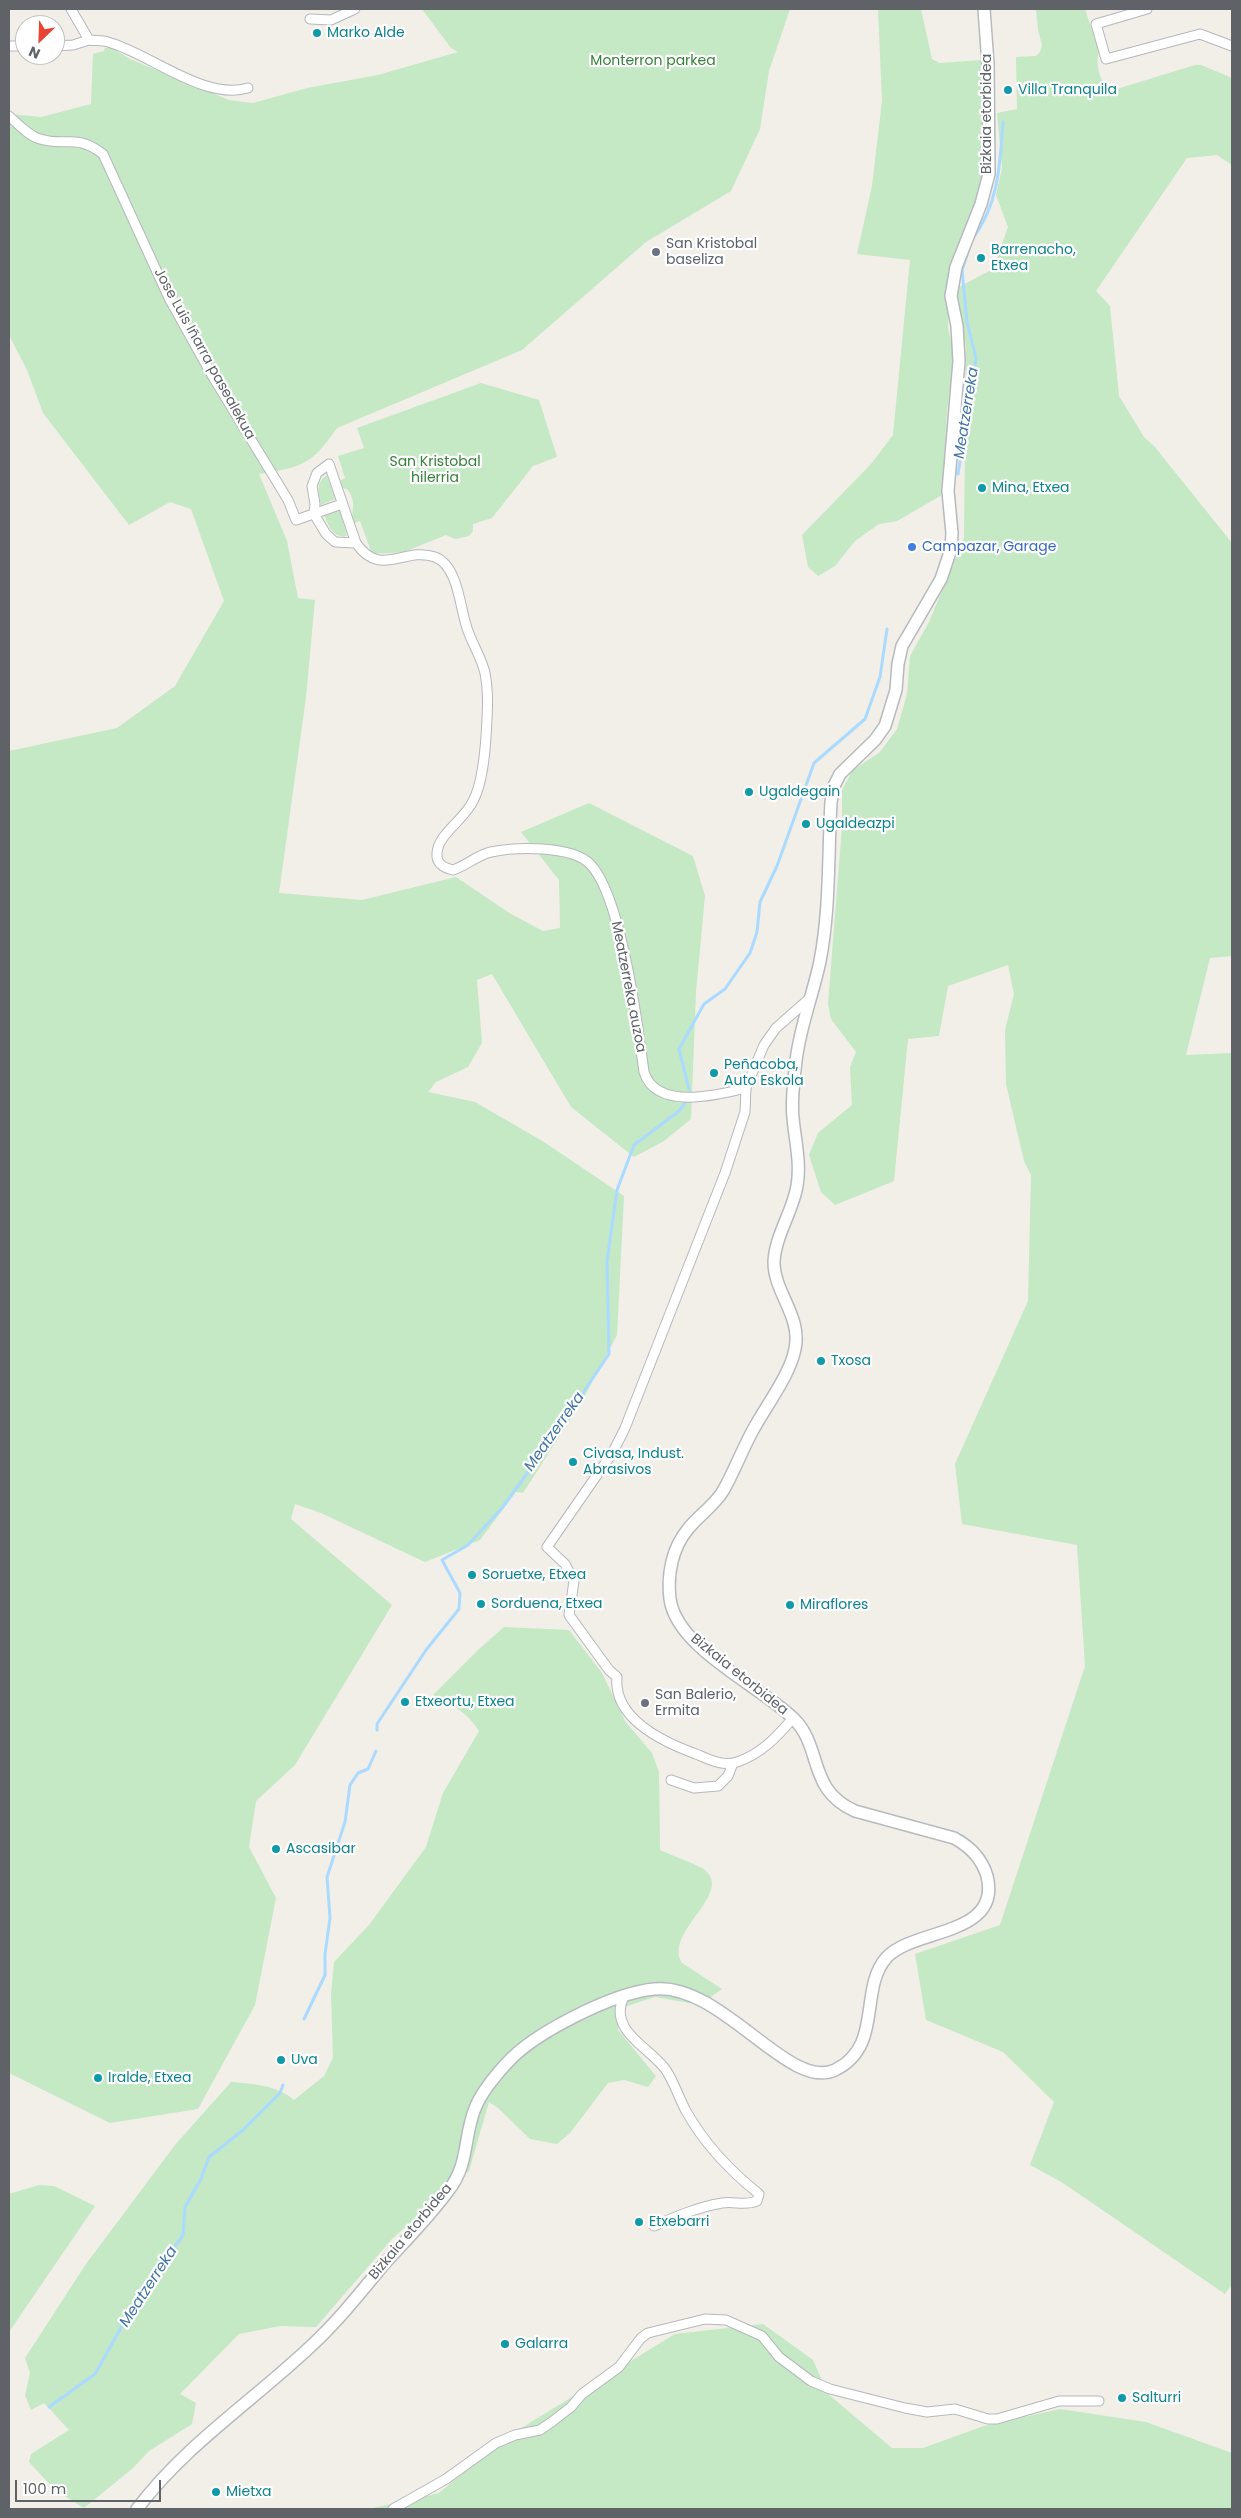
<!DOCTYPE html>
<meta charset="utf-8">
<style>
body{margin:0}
#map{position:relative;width:1241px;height:2518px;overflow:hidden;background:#f1efe8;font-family:Poppins,sans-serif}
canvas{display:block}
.frame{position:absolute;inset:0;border:10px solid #5f6368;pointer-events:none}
.north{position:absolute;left:15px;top:15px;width:50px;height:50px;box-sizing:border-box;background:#fff;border:1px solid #bfc1c3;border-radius:50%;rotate:204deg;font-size:14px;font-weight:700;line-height:20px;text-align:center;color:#5f6368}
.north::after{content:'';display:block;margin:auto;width:18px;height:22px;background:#ea4335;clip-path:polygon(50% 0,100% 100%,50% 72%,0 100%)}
.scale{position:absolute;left:15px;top:2480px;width:146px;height:22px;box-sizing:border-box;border:2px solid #5f6368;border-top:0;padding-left:6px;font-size:15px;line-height:18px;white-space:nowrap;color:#5f6368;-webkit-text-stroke:4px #fff;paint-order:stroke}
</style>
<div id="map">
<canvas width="1241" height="2518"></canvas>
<div class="frame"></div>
<div class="north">N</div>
<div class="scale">100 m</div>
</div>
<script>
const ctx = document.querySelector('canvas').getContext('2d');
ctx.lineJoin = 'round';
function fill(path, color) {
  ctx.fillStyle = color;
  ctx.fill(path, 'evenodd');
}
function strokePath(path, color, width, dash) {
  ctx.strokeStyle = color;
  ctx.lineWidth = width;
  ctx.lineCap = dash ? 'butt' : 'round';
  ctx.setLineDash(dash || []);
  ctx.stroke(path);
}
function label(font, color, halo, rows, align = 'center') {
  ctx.font = font + ' Poppins,sans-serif';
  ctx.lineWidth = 4.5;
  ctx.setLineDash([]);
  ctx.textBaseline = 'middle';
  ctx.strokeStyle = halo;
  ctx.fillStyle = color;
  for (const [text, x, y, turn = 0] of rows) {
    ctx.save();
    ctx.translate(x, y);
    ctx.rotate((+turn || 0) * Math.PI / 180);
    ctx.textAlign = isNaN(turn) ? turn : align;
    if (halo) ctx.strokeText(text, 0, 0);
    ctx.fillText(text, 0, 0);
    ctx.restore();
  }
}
fill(new Path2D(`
 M422,9H790L769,71L760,129L731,191L646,242L522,350L337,428C311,465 303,467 259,474L287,541L298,598L315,600L306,697L279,893L362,900L456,877L511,914L543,931L560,928L559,880L521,832L589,803L693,856L705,896L696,992L691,1119L664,1141L634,1157L571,1107L492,974L477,980L482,1043L468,1067L436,1082L428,1092L475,1102L544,1142L624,1196L617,1335L581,1403L523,1493L516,1492L480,1540L425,1562L321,1513L295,1504L291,1519L392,1605L295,1765L256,1801L249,1847L276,1898L255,2005L198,2109L110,2123L9,2073V751L117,728L175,686L224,601L191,509L170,502L129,525L43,413L27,370L9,335V114L41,117L91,104L93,54L104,51L105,48H112L130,59L229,100L253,103L307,88L378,75L458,52L451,48Z
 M878,9H921L932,59L939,63L982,60L986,154L982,188L950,278L948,327L954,358L947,411L942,495L897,521L879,524L855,541L835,566L818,576L808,567L802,535L871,464L893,435L910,260L857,254L872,186L882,101Z
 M1036,9H1085L1099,52C1094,65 1102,81 1107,92L1195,65H1201L1230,77L1232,81V165L1217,155L1187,158L1096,291L1110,306L1119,396L1144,437L1154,446L1232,543V956L1210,958L1186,1055L1232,1053V2284L1225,2294L1063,2183L1030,2165L1054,2102L1003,2052L926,2020L915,1954L1000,1925L1085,1666L1077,1545L962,1524L955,1464L1028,1301L1031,1175L1024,1161L1006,1084L1005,1030L1014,994L1008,965L948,986L939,1036L908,1039L894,1181L835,1205L821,1192L809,1155L818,1133L852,1105L850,1067L856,1052L831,1019L828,1004L842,827V790L852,771L880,752L897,729L907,694L910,656L929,622L964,538L966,348L957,288L993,269L1008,227L996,195L1002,168L997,113L1017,109L1016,57L1036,56L1040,52L1042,45L1038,30Z
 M481,383L539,400L557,457L533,466L492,518L473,524V531L469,536L455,539L446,535L404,552L372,554L360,521L354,523C349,509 359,505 347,489L342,488L340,481L345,478L338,456L364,448L357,428Z
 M327,475L335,499L321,505C319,492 315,483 327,475Z
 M340,510L347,536C333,538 329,527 324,515Z
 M504,1627L569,1630L602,1673L625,1721L652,1753L659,1772L660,1850C670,1855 700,1865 706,1871C732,1895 663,1933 682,1963L722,1989L700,2005L655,1997L621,2008L618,2030L656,2076L648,2087L624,2080L608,2083L570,2133L557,2144L530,2139L498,2108L489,2102L469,2171L392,2239L316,2327L280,2326L239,2334L180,2394L196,2403L192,2424L149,2451L133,2468L84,2508L55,2490L29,2462L31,2454L69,2430L44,2403L31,2410L25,2395L30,2373L25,2358L86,2264L175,2145L231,2082C253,2084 277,2085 294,2100L324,2076L333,2058L331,1994L334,1962L369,1925L426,1847L443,1793L479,1731C468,1713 452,1704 433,1695L478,1650Z
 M39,2185L54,2186L95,2206L9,2332V2194Z
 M763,2324L813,2360L828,2394L892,2448H923L984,2426L1060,2409L1146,2422L1232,2453V2509H369L439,2493L500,2441L675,2334Z`), '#c5e8c5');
strokePath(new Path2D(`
 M973,238C999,204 1000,163 1003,122
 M958,474L976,358L967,322L962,270L969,249
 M689,1089L679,1049L704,1004L725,989L750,953L757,932L760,902L777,866L814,763L865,719L880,677L887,629
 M377,1730V1724L426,1650L459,1609L460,1593L442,1560L468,1545L502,1508L550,1442L609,1354L607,1261L617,1190L634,1145L679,1111L685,1103
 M304,2019L325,1975V1954L330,1918L327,1877L345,1822L350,1785L358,1773L368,1769L376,1751
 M49,2407L95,2374L140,2294L183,2235L185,2207L201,2179L209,2157L243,2130L280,2093L283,2085`), '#aadaff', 3);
const street = new Path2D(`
 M1147,9L1096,24L1106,59L1200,34L1232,46
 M310,19L331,20L355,9
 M89,40C95,41 102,40 108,42C149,53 204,101 248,88
 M9,46H25
 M55,46L73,45L89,40L71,9
 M9,116C18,124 29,136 40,139C66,147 75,133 103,154L169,298L213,377L288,500L296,520L342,504
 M329,464L356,543L335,542L326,534L314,514L315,504L312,486L317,473Z
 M356,543C381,579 404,546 435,557C459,566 460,611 468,631C473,645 482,659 485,673C488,688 488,704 487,719C486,742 484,781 473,801C465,819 438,834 437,853C436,864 444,868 453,870C466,866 477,855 491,852C515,847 571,845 590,864C621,895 638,1026 644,1072C656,1111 718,1095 746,1088
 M793,1718C777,1737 761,1754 737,1762C723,1767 708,1759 696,1754C663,1742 613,1719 617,1677L609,1670L569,1615L574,1581L565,1564L547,1547L613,1452L625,1428L725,1173L745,1112L746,1088L764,1045L776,1028L809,999
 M671,1780L694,1788L718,1786L728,1776L733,1763
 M624,1996C607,2031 650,2047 666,2070C674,2082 679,2098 686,2111C705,2145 729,2170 759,2194L757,2201C745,2206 734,2201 722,2203C698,2207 675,2217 654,2226
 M393,2509L446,2479L496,2443L515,2435L540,2430L553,2421L571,2407L582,2394L619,2367L641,2338L648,2333L705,2319L726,2320L762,2336L779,2357L811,2381L830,2389L905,2408L927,2412L955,2409L988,2419H997L1059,2401H1099`);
const secondary = new Path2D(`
 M137,2509C185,2445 253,2401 311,2346C338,2321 361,2292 384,2264C406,2240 429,2217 448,2191C470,2164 463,2135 476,2106C482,2092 496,2075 506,2064C533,2033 613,1993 654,1989C721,1982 789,2092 835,2070C884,2046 858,1989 887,1957C915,1928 1002,1936 987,1876C982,1859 969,1846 954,1838L855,1811C807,1790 823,1748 794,1719C761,1686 677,1649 670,1599C667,1575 672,1548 688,1529C698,1516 714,1506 723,1491C734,1472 742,1450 753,1430C766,1406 790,1375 795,1349C802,1316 774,1293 774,1262C775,1236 793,1211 797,1186C801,1163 795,1140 793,1118C791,1099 794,1080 796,1061C800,1026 813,995 820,961C830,910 828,855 831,802L834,786L840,774L875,740L885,726L896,690L898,664L902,646L941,579L951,549L952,533L948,491L959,361L957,326L951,296L956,267L981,204L989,174L988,64L984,9`);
strokePath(street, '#b5b8bc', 11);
strokePath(secondary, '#b6babf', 14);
strokePath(street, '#fff', 9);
strokePath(secondary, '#fff', 11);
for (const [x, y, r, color] of [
 [317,33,5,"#0f9aa8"],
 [1008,90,5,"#0f9aa8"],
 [656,252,5,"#6b7280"],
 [981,258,5,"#0f9aa8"],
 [982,488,5,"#0f9aa8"],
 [912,547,5,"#3f7fe0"],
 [749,792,5,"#0f9aa8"],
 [806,824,5,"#0f9aa8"],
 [714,1073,5,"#0f9aa8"],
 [821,1361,5,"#0f9aa8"],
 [573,1462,5,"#0f9aa8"],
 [472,1575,5,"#0f9aa8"],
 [481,1604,5,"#0f9aa8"],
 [790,1605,5,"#0f9aa8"],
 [405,1702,5,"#0f9aa8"],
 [645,1703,5,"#6b7280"],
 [276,1849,5,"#0f9aa8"],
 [281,2060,5,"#0f9aa8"],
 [98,2078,5,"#0f9aa8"],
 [639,2222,5,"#0f9aa8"],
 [505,2344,5,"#0f9aa8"],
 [1122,2398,5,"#0f9aa8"],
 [216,2492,5,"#0f9aa8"]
]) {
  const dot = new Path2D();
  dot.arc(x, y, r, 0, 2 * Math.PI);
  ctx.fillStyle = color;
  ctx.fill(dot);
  strokePath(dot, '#fff', 2);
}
label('14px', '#0d838f', '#fff', [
 ["Marko Alde",327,33],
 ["Villa Tranquila",1018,90],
 ["Barrenacho,",991,250],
 ["Etxea",991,266],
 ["Mina, Etxea",992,488],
 ["Ugaldegain",759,792],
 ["Ugaldeazpi",816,824],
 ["Peñacoba,",724,1065],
 ["Auto Eskola",724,1081],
 ["Txosa",831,1361],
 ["Civasa, Indust.",583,1454],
 ["Abrasivos",583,1470],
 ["Soruetxe, Etxea",482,1575],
 ["Sorduena, Etxea",491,1604],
 ["Miraflores",800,1605],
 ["Etxeortu, Etxea",415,1702],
 ["Ascasibar",286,1849],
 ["Uva",291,2060],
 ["Iralde, Etxea",108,2078],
 ["Etxebarri",649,2222],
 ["Galarra",515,2344],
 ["Salturri",1132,2398],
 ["Mietxa",226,2492]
], 'left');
label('14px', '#348238', '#fff', [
 ["Monterron parkea",653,61],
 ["San Kristobal",435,462],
 ["hilerria",435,478]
]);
label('14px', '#5f6368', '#fff', [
 ["Bizkaia etorbidea",987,114,-90],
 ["Jose Luis Iñarra pasealekua",204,354,61],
 ["Meatzerreka auzoa",628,987,79],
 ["Bizkaia etorbidea",739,1675,39],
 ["Bizkaia etorbidea",411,2232,-50]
]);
label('14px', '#5b616d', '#fff', [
 ["San Kristobal",666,244],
 ["baseliza",666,260],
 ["San Balerio,",655,1695],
 ["Ermita",655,1711]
], 'left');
label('14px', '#366cbe', '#fff', [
 ["Campazar, Garage",922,547]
], 'left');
label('italic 15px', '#4174aa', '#fff', [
 ["Meatzerreka",967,413,-81],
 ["Meatzerreka",555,1432,-55],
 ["Meatzerreka",149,2287,-57]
]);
</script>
